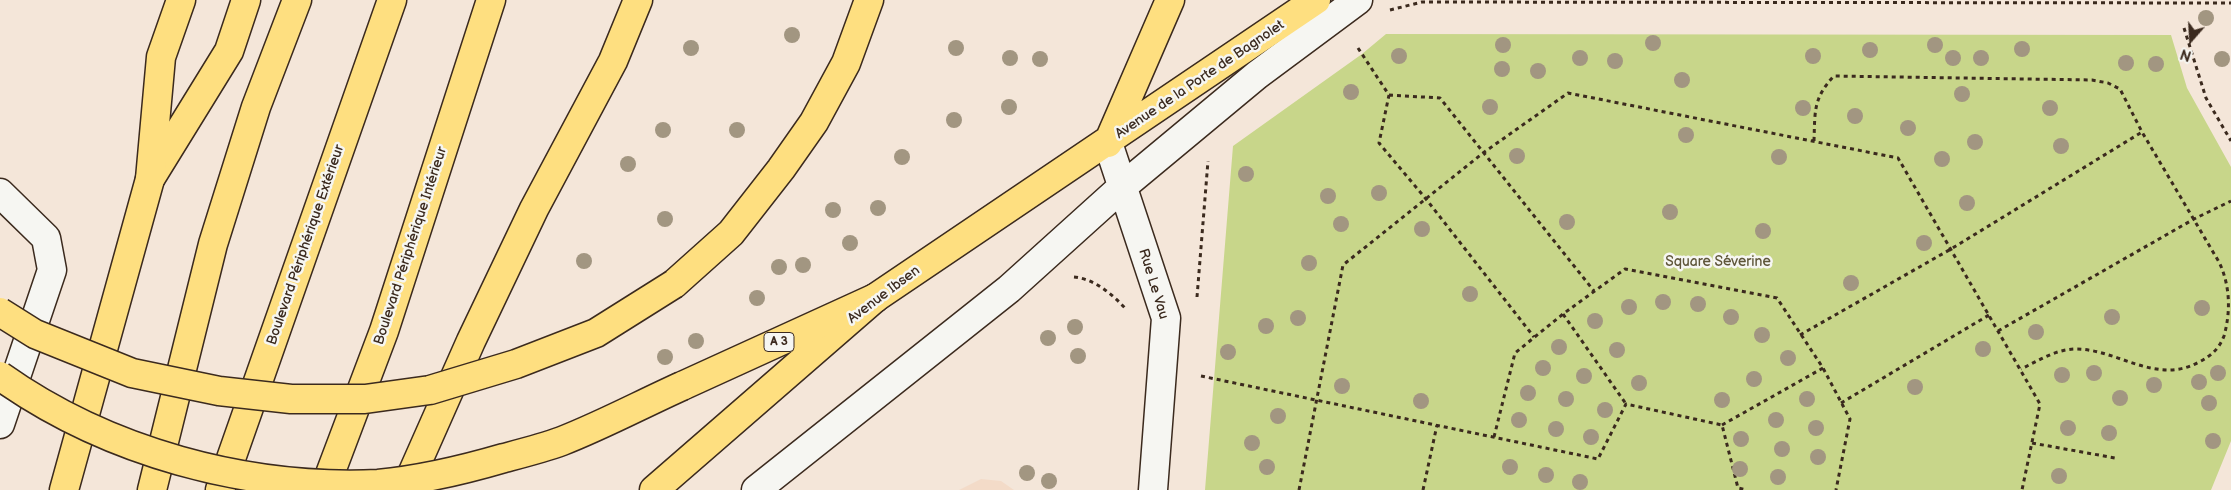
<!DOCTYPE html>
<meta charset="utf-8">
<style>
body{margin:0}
#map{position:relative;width:2231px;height:490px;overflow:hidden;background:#f4e6d9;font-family:"Balsamiq Sans",sans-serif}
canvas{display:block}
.north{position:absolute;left:2166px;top:15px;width:50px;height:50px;-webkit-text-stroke:4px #f6f6f2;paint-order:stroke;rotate:199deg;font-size:14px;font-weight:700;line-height:20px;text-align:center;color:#3b2a1e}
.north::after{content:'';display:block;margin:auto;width:18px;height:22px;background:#3b2a1e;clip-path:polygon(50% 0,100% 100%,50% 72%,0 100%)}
</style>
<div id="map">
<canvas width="2231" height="490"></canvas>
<div class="north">N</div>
</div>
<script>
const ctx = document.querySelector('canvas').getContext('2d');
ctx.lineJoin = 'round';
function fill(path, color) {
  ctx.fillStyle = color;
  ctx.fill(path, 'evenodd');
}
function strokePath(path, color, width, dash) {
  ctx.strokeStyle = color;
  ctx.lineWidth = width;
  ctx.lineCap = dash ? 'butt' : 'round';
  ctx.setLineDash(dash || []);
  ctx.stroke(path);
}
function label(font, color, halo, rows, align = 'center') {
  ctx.font = font + ' "Balsamiq Sans",sans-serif';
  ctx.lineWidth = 5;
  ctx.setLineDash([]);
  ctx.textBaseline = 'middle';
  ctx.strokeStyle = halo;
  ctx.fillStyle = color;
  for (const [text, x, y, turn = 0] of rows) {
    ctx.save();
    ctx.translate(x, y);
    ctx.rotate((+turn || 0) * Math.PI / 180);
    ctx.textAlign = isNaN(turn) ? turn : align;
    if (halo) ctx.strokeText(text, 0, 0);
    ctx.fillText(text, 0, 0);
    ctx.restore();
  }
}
fill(new Path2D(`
 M981,479L1001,481L1014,490H959Z`), '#f3dbc8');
fill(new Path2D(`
 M1386,34L2171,35L2187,88L2231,167V441L2211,490H1205L1233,146L1362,54Z`), '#c8d68a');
const minor = new Path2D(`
 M1108,143L1166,318L1153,490
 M0,193L46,238L52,270L0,424
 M756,490L1009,289L1121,188L1257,75L1358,0`);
const major = new Path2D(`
 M1108,143L1170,0
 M64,490L150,179L229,51L246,0
 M654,490L875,298L1316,0`);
const highway = new Path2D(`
 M150,179L161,57L181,0
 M674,284L731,233L781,169L814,122L846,63L869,0
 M682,386L875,298
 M152,490L213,244L256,107L297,0
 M220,490L392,0
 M324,490L384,331L491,0
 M405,490L471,341L534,209L613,61L638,0`);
strokePath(minor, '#3b2a1e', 31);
strokePath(major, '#3b2a1e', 31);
strokePath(highway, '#3b2a1e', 31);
strokePath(new Path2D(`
 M1390,10L1422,2L2231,3
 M2184,28L2206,98L2231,141
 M1358,48L1389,95L1379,143L1426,199L1534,337
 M1389,95L1440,98L1594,291
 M1814,141C1815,112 1813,98 1834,76L2092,80L2108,83L2120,89L2142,132L2219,262C2230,285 2231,311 2224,336C2219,349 2211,356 2199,362C2155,386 2117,348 2074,349C2054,350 2038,361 2021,369
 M1074,277C1094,279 1111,293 1125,308
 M1197,297L1208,161
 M1563,314L1626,404
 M1998,331L2194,219L2231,201
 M1800,335L1951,249L2142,132
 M1201,376L1598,459L1626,404L1722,425L1738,488L1747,490
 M1841,403L1989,315
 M1722,425L1823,368
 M1494,437L1515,353L1563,314L1625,269L1777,298L1823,368L1850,419L1836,490
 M2032,443L2115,458
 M1299,490L1343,265L1483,153L1568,93L1898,158L2040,404L2022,490
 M1423,490L1437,425`), '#3b2a1e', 3, [4, 4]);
strokePath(minor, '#f6f6f2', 28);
strokePath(major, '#fedf80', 28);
strokePath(highway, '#fedf80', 28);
const highwayBridge = new Path2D(`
 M0,312L35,334L132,373L219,391L291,399H365L430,390L516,364L596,333L674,284
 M0,376C107,452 246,490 378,484C421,480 463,470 504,458C523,453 543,448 562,441C603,425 642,404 682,386`);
strokePath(highwayBridge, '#3b2a1e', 31, []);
strokePath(highwayBridge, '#fedf80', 28);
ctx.fillStyle = '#a29681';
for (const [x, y] of [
 [2206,18],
 [792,35],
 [1653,43],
 [1503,45],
 [1935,45],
 [691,48],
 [956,48],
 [2022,49],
 [1870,50],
 [1399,56],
 [1813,56],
 [1010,58],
 [1580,58],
 [1953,58],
 [1981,58],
 [1040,59],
 [2222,59],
 [1615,61],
 [2126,63],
 [2156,64],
 [1502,69],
 [1538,71],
 [1682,80],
 [1351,92],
 [1962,94],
 [1009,107],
 [1490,107],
 [1803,108],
 [2050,108],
 [1855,116],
 [954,120],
 [1908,128],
 [663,130],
 [737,130],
 [1686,135],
 [1975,142],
 [2061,146],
 [1517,156],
 [902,157],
 [1779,157],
 [1942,159],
 [628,164],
 [1246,174],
 [1379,193],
 [1328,196],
 [1967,203],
 [878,208],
 [833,210],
 [1670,212],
 [665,219],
 [1567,222],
 [1341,224],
 [1422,229],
 [1763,231],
 [850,243],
 [1924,243],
 [584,261],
 [1309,263],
 [803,265],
 [779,267],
 [1851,283],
 [1470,294],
 [757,298],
 [1663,302],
 [1698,304],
 [1629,307],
 [2202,308],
 [1731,317],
 [2112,317],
 [1298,318],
 [1595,321],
 [1266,326],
 [1075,327],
 [2036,332],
 [1762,335],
 [1048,338],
 [696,341],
 [1559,347],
 [1983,349],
 [1617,350],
 [1228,352],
 [1078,356],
 [665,357],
 [1788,358],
 [1543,368],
 [2094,373],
 [2218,373],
 [2062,375],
 [1584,376],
 [1754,379],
 [2199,382],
 [1639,383],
 [2154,385],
 [1342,386],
 [1915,387],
 [1528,393],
 [2120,398],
 [1566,399],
 [1807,399],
 [1722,400],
 [1421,401],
 [2209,403],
 [1605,410],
 [1278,416],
 [1519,420],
 [1776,420],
 [1816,428],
 [2068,428],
 [1556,429],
 [2109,433],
 [1591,437],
 [1741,439],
 [2213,441],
 [1252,443],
 [1782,449],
 [1818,457],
 [1267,467],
 [1510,467],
 [1740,469],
 [1027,473],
 [1546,475],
 [2059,476],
 [1778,477],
 [1049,481],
 [1580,482]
]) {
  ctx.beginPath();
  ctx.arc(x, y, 8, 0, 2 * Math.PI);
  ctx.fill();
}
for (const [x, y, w] of [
 [779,342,30]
]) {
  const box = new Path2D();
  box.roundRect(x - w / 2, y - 9.5, w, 19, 4);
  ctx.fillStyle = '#f6f6f2';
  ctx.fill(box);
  strokePath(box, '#3b2a1e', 1);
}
label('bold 12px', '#3b2a1e', null, [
 ["A 3",779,342]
]);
label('14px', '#3b2a1e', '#f6f6f2', [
 ["Avenue de la Porte de Bagnolet",1200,80,-34],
 ["Boulevard Périphérique Extérieur",306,245,-71],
 ["Boulevard Périphérique Intérieur",411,246,-72],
 ["Rue Le Vau",1153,284,73],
 ["Avenue Ibsen",884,295,-37]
]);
label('14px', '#5e5539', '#f6f6f2', [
 ["Square Séverine",1718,262]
]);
</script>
